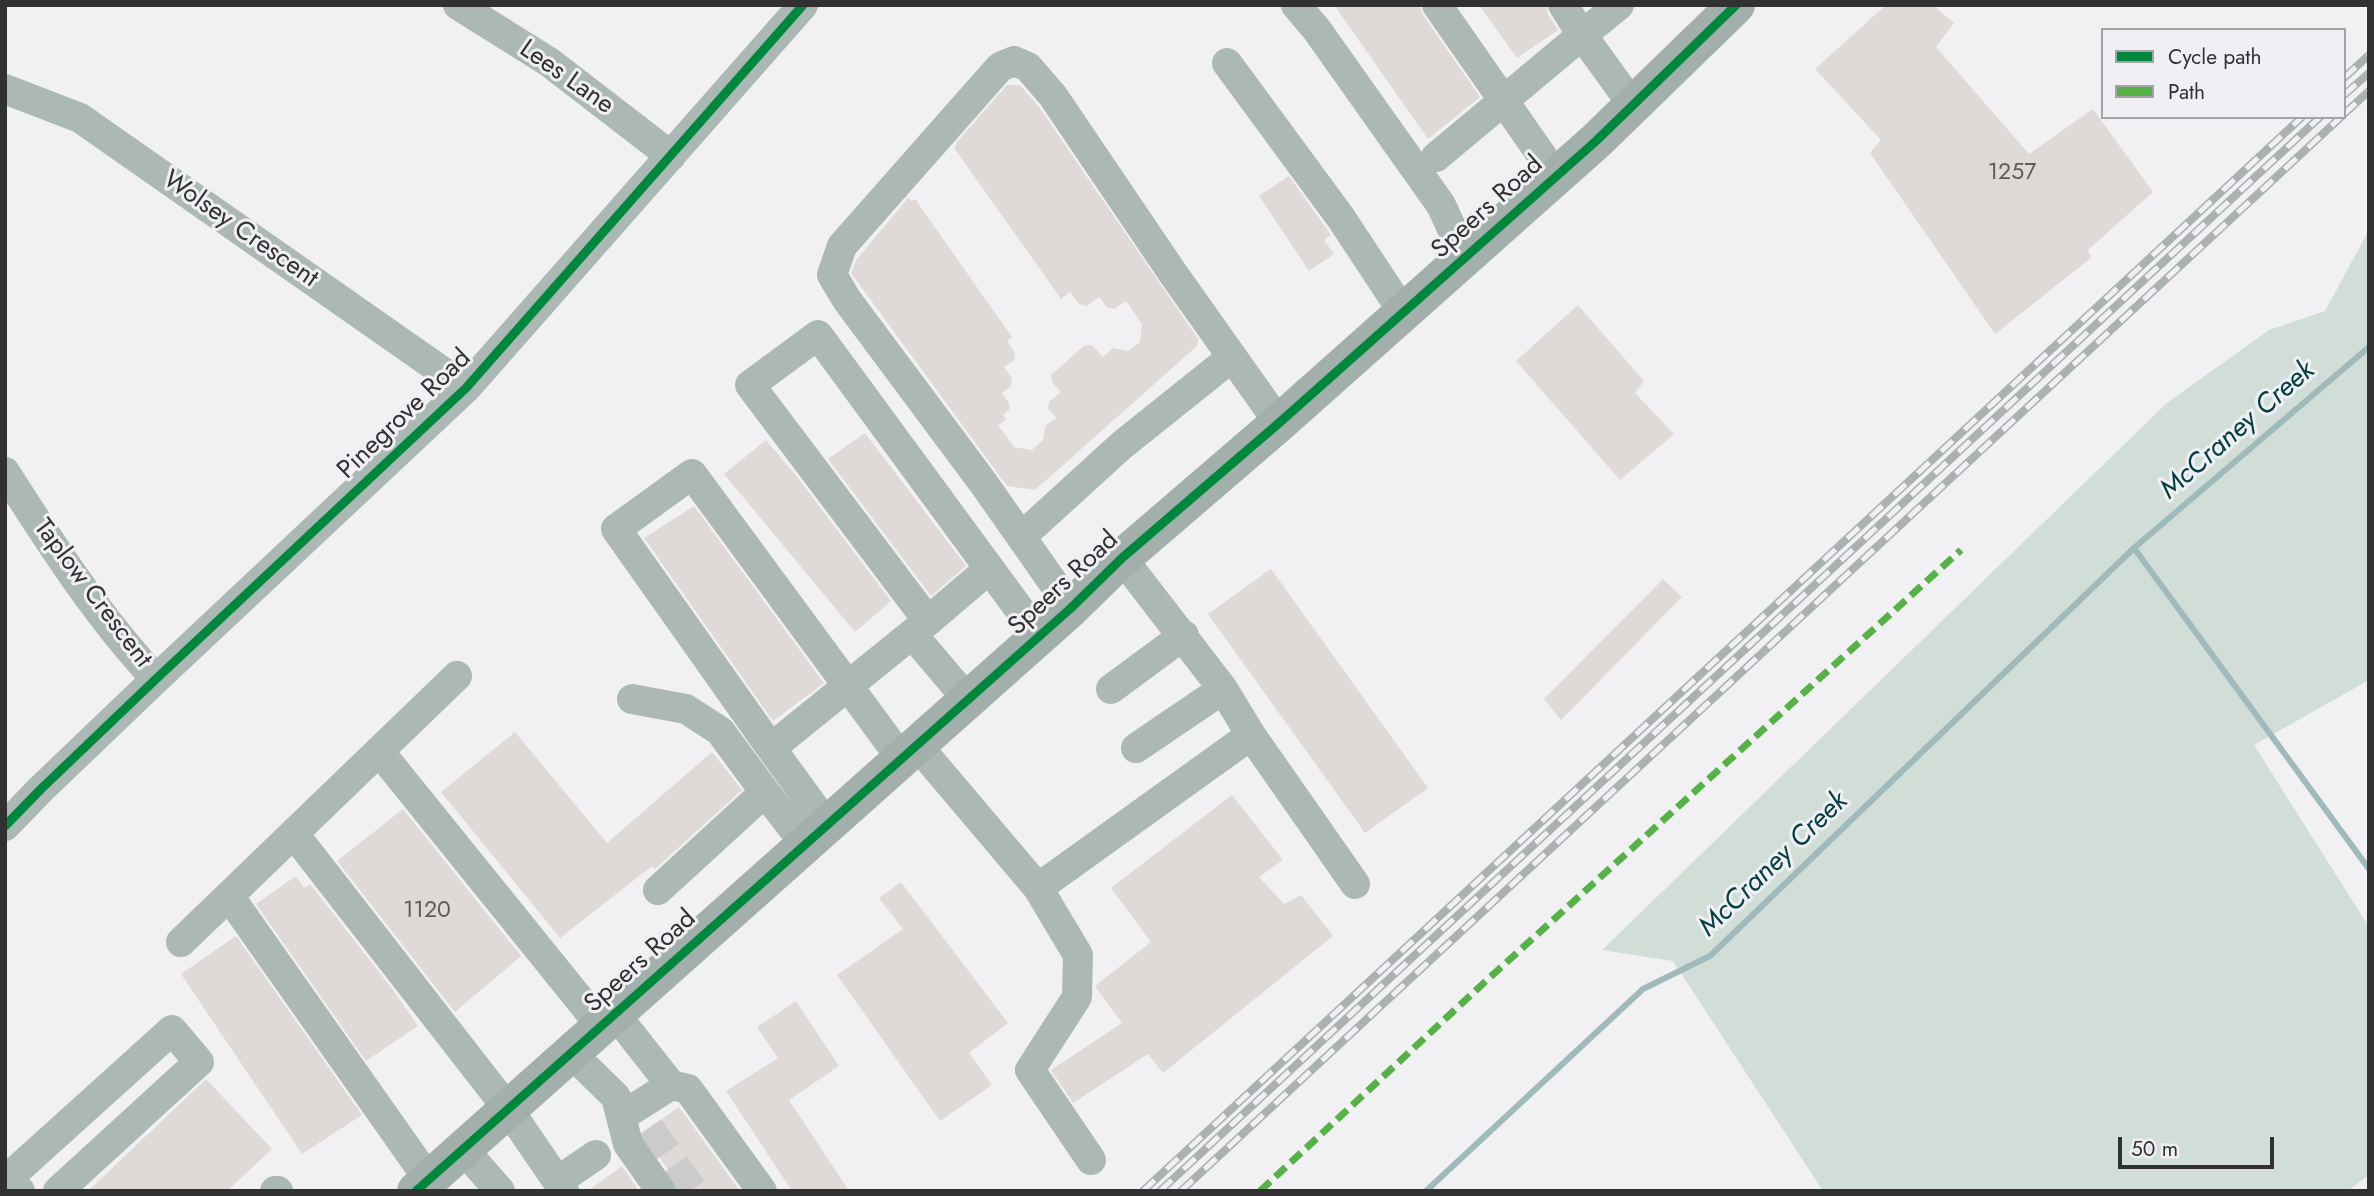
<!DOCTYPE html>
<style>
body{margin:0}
#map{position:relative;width:2374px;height:1196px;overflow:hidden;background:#f1f0f3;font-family:Jost,sans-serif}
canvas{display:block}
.frame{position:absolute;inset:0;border:7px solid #313132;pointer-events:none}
.legend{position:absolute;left:2101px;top:28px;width:245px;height:91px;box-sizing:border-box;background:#f0eff4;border:2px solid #a4a3a6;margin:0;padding:9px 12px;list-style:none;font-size:21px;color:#313132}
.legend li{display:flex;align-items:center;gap:14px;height:35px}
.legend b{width:35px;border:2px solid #a4a3a6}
.scale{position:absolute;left:2118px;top:1137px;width:156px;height:32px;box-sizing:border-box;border:4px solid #313132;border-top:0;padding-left:9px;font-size:21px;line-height:24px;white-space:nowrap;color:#313132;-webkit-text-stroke:5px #f0eff4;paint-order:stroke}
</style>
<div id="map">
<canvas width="2374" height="1196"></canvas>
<div class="frame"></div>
<ul class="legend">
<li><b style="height:9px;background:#00873e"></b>Cycle path</li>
<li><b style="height:9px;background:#56b246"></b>Path</li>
</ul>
<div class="scale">50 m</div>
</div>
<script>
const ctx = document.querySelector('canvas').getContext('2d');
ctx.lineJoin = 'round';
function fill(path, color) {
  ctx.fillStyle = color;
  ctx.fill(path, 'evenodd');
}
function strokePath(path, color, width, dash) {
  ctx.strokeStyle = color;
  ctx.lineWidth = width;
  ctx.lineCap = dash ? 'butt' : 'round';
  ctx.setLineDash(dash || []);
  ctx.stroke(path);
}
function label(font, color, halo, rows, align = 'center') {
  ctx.font = font + ' Jost,sans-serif';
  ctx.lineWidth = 6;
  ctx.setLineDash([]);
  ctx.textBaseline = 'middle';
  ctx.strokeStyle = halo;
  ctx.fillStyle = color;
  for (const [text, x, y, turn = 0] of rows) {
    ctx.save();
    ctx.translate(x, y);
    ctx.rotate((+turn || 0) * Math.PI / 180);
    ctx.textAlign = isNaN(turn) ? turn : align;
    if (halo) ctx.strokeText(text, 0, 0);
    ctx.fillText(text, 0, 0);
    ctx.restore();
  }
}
fill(new Path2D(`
 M2369,230V680L2254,745L2369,927V1175L2348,1191H1823L1673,961L1602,950L2168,402L2269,330L2325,311Z`), '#d1ded8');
strokePath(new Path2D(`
 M2369,347L2134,548L2369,869
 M1426,1191L1643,989L1710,956L2134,548`), '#a0babb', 6);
fill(new Path2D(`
 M1334,5H1419L1423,15L1480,97L1428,139Z
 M1479,5H1546L1548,14L1558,30L1517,58Z
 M1886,5H1933L1954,23L1936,47L2029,154L2093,109L2153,192L2088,250L2091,258L1995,334L1870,153L1881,140L1815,69Z
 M1007,85H1020L1039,107L1198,339L1197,346L1035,490L1007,486L851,273L856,260L894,215L908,198L912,201L915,199L1012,337L1007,341L1015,353L1014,360L1004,367L1012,378L1011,386L1002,393L1009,403V410L1003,415L1006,420L998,425L1014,447L1032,450L1043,440L1045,426L1056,418L1048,408L1049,402L1061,392L1052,382L1051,375L1085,345H1092L1103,357L1113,348L1128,351L1140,342L1142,324L1126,301L1114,309L1107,307L1099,297L1087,306L1079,304L1070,292L1061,299L955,149L956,143Z
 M1289,176L1331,235L1324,240L1334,254L1309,271L1259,196Z
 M1578,305L1644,381L1635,393L1674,434L1620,480L1516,361Z
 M865,433L966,566L931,596L828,459Z
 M766,440L798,478L891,601L855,632L724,474Z
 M694,506L824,683L773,721L644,538Z
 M1271,569L1428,788L1365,833L1208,614Z
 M1663,579L1682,597L1561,720L1544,699Z
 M515,732L607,843L712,752L742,790L655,869L652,866L560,938L441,792Z
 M1232,795L1283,860L1259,877L1284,904L1301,895L1333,936L1163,1073L1148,1054L1073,1103L1051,1070L1122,1023L1095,986L1151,942L1111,888Z
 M403,809L521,956L455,1012L337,861Z
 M296,876L304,888L310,884L390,986L418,1026L366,1061L256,904Z
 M901,882L1008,1023L969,1053L992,1085L940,1121L837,975L903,929L879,898Z
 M236,936L362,1115L302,1154L181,974Z
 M796,1001L839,1066L789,1100L849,1191H792L726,1091L778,1058L757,1027Z
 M206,1079L272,1149L227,1191H88Z
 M679,1107L740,1191H678L675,1181L643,1132Z
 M622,1166L639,1191H588Z`), '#dfdad8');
strokePath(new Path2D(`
 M649,1128L693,1191`), '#cbcacc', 30, [30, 15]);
strokePath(new Path2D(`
 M458,5L549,62L671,156
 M1296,5L1317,30L1441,205L1465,257
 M1437,5L1556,176
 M1563,5L1582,35L1619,5
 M1227,63L1341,218L1403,312
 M5,89L80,118L466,388
 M1436,157L1582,35L1632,104
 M5,472C51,544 98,617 156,679
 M1021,537L1122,445L1232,357
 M1122,558L1223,689L1251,735L1355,884
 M1071,608L984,484L847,300L832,275L842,246L1000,67L1014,61L1028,67L1053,96L1172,272L1279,423
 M928,621L989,569
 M912,634L968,700
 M1111,689L1184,635
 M632,699L686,709L720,731L765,792
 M917,745L1038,888L1251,735
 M771,748L827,825
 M1136,748L1223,689
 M379,751L601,1026
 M901,758L692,474L616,529L771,748L928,621L750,385L818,335L1039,636
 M5,826L41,789L156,679L466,388L803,5
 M294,834L508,1109L564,1191
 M1038,888L1078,955L1077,997L1030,1070L1091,1160
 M658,890L765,792L805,844
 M229,896L429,1180
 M181,942L457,676
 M615,1014L671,1085L622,1116
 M571,1053L616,1097L628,1144L661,1191
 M671,1085L688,1089L762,1191
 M463,1149L500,1191
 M558,1181L596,1155
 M20,1191L8,1178L172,1030L199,1062L58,1191
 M275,1191H278`), '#acb8b3', 30);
strokePath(new Path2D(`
 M416,1191L1071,608L1122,558L1279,423L1596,141L1736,5`), '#a2afab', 38);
const rail = new Path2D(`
 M2344,78L2369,55
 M2344,95L2369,73
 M2344,114L2369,91
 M1143,1191L2302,117
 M1160,1191L2320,117
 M1181,1191L2341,117`);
strokePath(rail, '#abb0b0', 8);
strokePath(rail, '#f0eff4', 5, [16]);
strokePath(new Path2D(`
 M1260,1191L1487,980L1961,550`), '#56b246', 7, [14, 7]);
strokePath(new Path2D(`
 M5,826L41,789L156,679L466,388L803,5
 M416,1191L1071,608L1122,558L1279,423L1596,141L1736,5`), '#00873e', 9);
label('23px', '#5e5c5c', null, [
 ["1257",2012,173],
 ["1120",427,911]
]);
label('26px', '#313132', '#f0eff4', [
 ["Lees Lane",566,78,35],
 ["Speers Road",1488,208,-42],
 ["Wolsey Crescent",240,230,35],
 ["Pinegrove Road",405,415,-44],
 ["Speers Road",1064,584,-43],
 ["Taplow Crescent",92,594,53],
 ["Speers Road",641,962,-42]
]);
label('italic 28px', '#003e3f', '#f0eff4', [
 ["McCraney Creek",2238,431,-41],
 ["McCraney Creek",1774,865,-44]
]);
</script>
